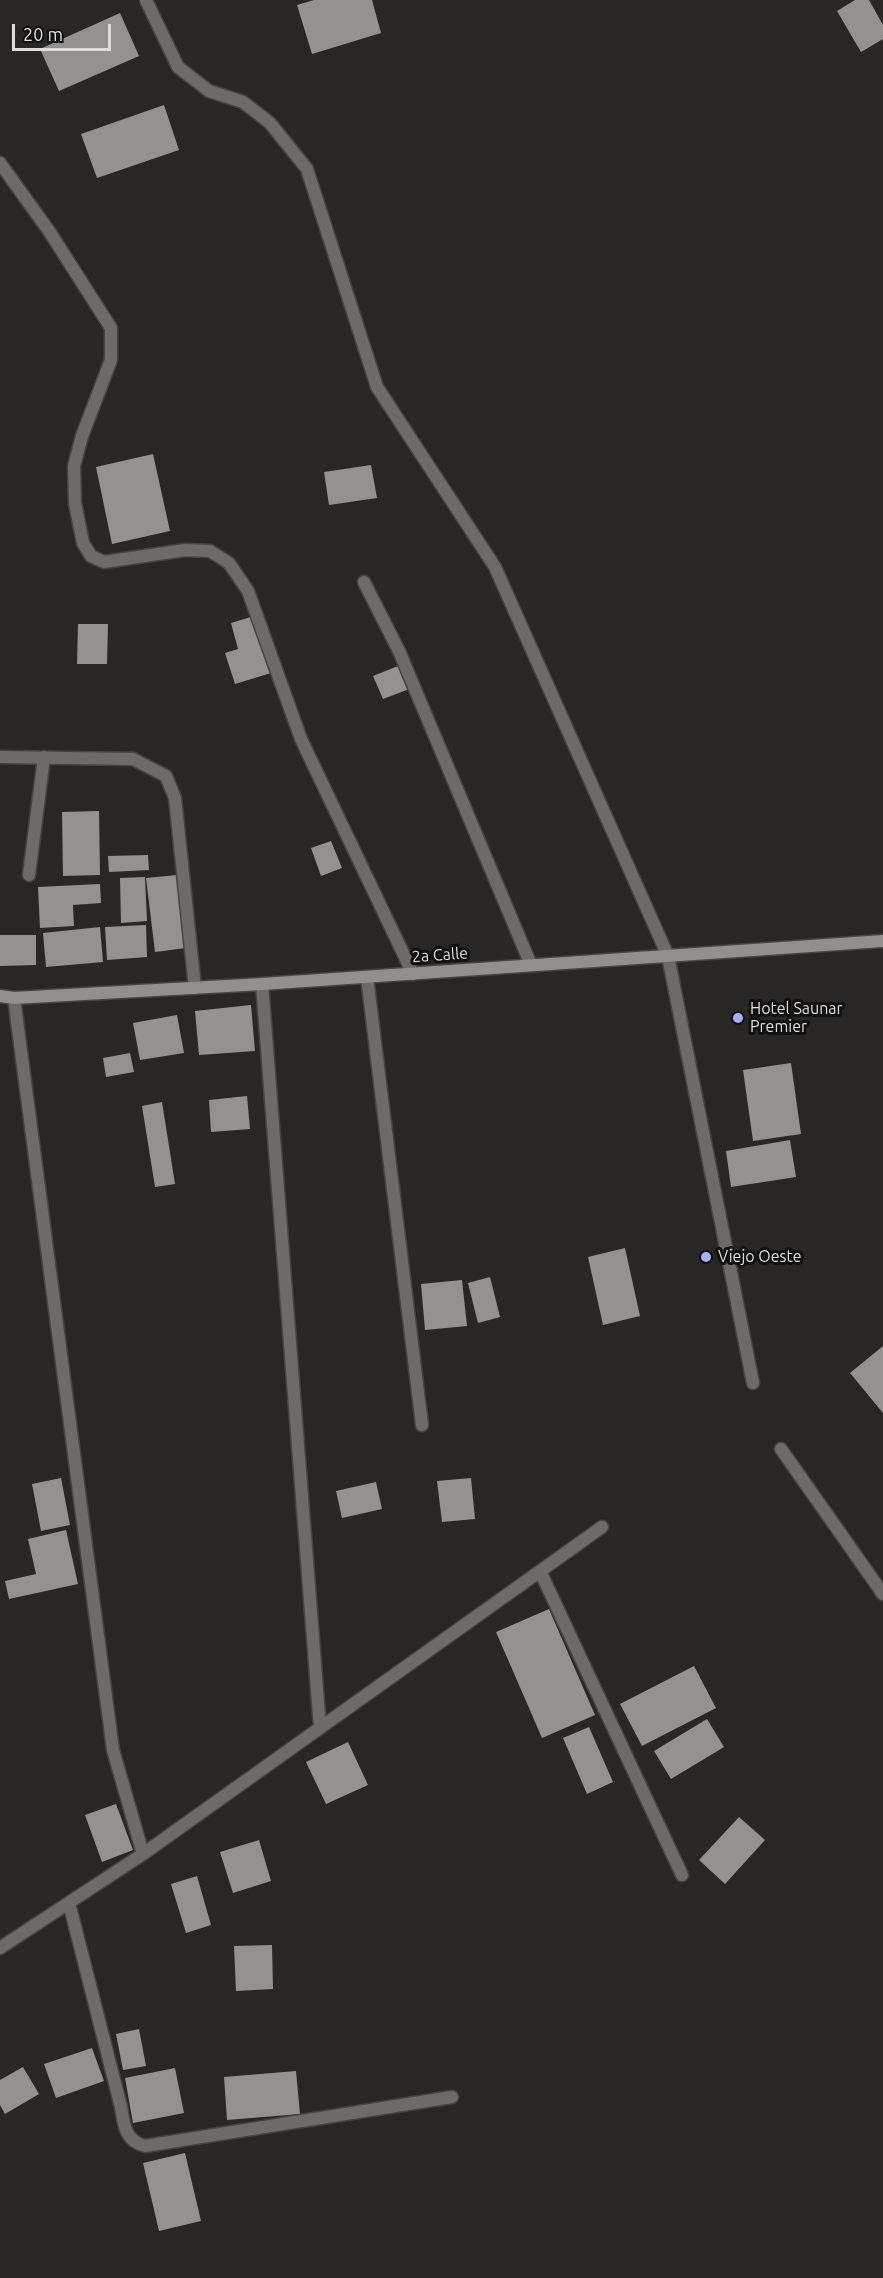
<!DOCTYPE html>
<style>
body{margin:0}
#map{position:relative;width:883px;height:2278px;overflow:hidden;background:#292726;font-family:Ubuntu,sans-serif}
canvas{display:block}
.scale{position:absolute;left:12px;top:24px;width:99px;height:27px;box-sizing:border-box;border:3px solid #dfdedd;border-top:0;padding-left:8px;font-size:18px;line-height:21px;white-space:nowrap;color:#dfdedd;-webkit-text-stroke:4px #111110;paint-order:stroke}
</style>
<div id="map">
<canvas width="883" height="2278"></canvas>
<div class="scale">20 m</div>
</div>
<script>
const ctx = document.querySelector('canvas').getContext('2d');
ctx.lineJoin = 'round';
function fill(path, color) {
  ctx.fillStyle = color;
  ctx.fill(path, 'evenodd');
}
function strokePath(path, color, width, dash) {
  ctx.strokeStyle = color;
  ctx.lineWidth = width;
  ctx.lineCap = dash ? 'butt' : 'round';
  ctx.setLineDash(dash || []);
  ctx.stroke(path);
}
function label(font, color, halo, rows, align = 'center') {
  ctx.font = font + ' Ubuntu,sans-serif';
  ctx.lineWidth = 6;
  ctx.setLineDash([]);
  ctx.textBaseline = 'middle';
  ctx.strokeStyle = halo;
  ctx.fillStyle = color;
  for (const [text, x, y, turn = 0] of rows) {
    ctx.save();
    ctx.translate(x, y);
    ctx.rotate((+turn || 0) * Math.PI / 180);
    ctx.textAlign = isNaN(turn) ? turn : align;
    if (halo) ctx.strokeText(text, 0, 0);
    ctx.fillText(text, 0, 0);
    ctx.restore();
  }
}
fill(new Path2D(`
 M314,0H372L381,33L312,54L297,5Z
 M855,0H869L883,25V39L861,52L837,11Z
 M120,13L139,56L59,91L40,49Z
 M164,105L179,150L97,178L81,134Z
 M153,454L170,531L112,544L96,467Z
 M371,465L377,498L329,505L324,472Z
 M254,616L271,673L235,684L225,653L238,649L231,623Z
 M78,624H108L107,664H77Z
 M403,664L412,688L383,699L373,676Z
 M99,811L100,875L63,876L62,812Z
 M331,841L342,868L321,876L311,848Z
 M148,855L149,870L109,872L108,856Z
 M177,875L186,948L155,952L146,878Z
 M145,877L147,921L121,923L120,878Z
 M100,884L101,903L73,905L74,926L40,928L38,887Z
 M146,925L147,957L107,960L105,927Z
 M100,927L103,962L46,967L43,933Z
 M0,935H36V965L0,966Z
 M251,1005L255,1051L199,1055L195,1011Z
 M177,1015L184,1053L140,1060L133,1023Z
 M130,1053L134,1072L106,1077L103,1058Z
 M791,1063L801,1134L753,1141L743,1070Z
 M247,1096L250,1129L211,1132L209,1100Z
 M162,1102L175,1184L155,1187L142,1106Z
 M790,1140L796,1177L731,1187L726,1151Z
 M625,1248L640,1316L603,1325L588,1257Z
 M490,1277L500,1317L478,1323L468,1283Z
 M462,1280L467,1326L425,1330L421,1284Z
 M883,1346V1413L850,1373Z
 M61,1478L70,1525L41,1531L32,1484Z
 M471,1478L475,1519L442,1522L437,1481Z
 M376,1482L382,1509L342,1518L336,1491Z
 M66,1530L78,1584L9,1599L5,1581L36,1574L28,1539Z
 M549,1609L595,1715L542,1738L496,1632Z
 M694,1666L716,1708L642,1746L620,1704Z
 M707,1719L724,1747L671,1779L654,1751Z
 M589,1727L613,1782L587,1794L563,1738Z
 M348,1742L368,1785L326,1804L306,1762Z
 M116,1804L133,1850L102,1862L85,1815Z
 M739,1817L765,1840L725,1884L699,1860Z
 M259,1840L271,1881L233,1893L220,1852Z
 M197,1876L211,1925L186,1933L171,1884Z
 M272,1945L273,1989L236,1991L234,1946Z
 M139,2029L146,2066L123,2070L116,2034Z
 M92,2048L104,2081L56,2098L44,2064Z
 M23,2067L39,2094L5,2114L0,2105V2080Z
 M175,2068L184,2113L133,2123L125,2078Z
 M296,2071L300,2114L227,2120L224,2077Z
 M185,2153L201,2221L159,2231L143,2163Z`), '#949290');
const service = new Path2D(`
 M29,875L44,757
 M668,956L753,1383
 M781,1449L883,1594`);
const minor = new Path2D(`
 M146,0L178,67L209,91L243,102L270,123L307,169L377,387L495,567L668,956
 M0,163L49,231L111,328V360L82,436L74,466L75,503L83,543L91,556L104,562L185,550L210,551L229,563L248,591L301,739L413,974
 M364,582L399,651L531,965
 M0,757L133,759L166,776L175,798L195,988
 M367,977L422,1425
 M262,984L320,1728
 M14,998L113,1750L143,1854
 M540,1571L682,1875
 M881,1592L883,1591
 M69,1903L121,2107C124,2125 125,2141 145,2146L452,2097
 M0,1948L143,1854L602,1527`);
const secondary = new Path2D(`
 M0,996L14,998L262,984L883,941`);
strokePath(service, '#464443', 15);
strokePath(minor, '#464443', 15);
strokePath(secondary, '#464443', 15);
strokePath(service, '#6c6b6a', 12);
strokePath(minor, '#6c6b6a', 12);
strokePath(secondary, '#92908f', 12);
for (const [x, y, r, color] of [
 [738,1018,6,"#a5b1fc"],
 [706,1257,6,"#a5b1fc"]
]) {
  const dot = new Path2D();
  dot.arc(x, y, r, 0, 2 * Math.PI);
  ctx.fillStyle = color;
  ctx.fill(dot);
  strokePath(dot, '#111110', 2);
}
label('16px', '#dfdedd', '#111110', [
 ["2a Calle",440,955,-4]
]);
label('16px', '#dfdedd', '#111110', [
 ["Hotel Saunar",750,1009],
 ["Premier",750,1027],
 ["Viejo Oeste",718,1257]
], 'left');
</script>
